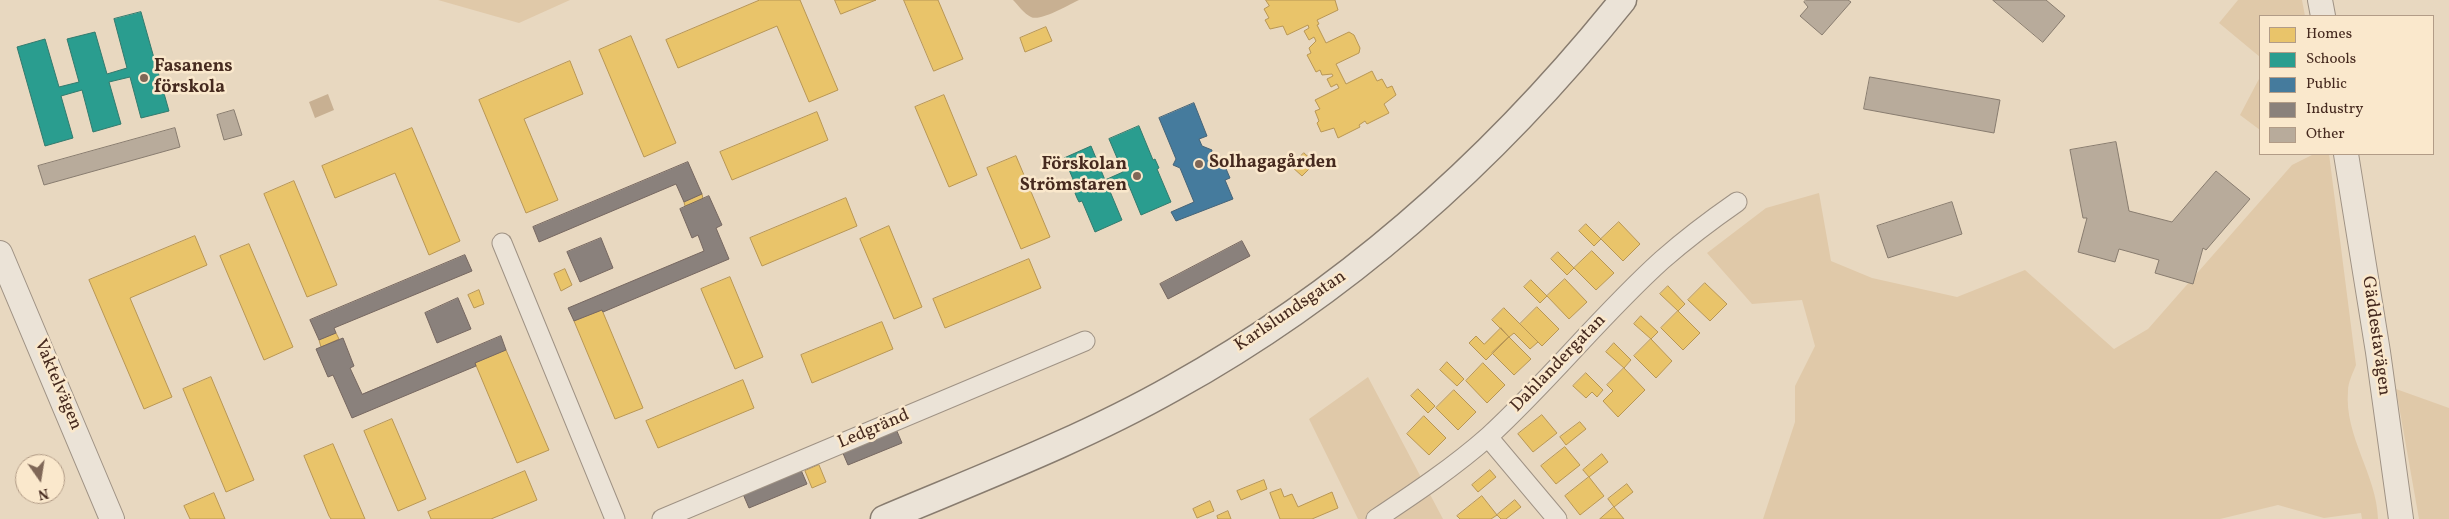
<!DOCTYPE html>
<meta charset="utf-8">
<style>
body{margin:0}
#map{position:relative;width:2449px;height:519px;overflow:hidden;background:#e8d8c0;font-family:Vollkorn,serif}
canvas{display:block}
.legend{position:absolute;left:2259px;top:15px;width:175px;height:140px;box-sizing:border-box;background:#fae8cc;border:1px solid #b29c87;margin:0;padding:6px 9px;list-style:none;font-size:15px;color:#462a1f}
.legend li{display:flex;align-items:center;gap:10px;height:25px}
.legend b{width:25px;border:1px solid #b29c87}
.north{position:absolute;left:15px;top:454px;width:50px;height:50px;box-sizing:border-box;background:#fae8cc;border:1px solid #b29c87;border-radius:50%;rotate:167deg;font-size:14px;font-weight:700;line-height:20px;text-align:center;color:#462a1f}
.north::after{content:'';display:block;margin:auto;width:18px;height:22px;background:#7f6757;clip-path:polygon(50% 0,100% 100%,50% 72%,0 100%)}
</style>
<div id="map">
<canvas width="2449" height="519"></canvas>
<ul class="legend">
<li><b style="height:14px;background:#e9c46a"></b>Homes</li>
<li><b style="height:14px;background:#2a9d8f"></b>Schools</li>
<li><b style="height:14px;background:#457b9d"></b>Public</li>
<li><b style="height:14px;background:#8a817c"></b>Industry</li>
<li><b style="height:14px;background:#b8ab9b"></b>Other</li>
</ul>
<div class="north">N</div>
</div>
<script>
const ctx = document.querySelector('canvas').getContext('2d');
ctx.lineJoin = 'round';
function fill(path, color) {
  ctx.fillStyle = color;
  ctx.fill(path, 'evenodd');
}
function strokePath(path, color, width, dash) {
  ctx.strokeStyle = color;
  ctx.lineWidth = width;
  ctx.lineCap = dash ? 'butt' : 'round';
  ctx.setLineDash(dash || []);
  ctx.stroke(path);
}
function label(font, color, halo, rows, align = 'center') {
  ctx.font = font + ' Vollkorn,serif';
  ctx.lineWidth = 5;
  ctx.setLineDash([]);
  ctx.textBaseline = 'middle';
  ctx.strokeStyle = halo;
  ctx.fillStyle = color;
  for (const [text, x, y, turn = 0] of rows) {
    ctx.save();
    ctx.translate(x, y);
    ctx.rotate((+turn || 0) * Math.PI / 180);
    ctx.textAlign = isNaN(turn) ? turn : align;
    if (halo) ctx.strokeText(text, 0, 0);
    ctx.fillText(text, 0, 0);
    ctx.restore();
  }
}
fill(new Path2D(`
 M438,0H570L519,23Z
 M2238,0H2302L2305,16H2260V57L2219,23Z
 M2260,77V130L2240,115Z
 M2314,154H2329L2356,365C2353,373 2348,382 2348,391C2344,436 2377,475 2378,519H2362L2361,513L2324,518L2278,505L2220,519H1763L1795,422V386L1815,346L1802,300L1752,304L1707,253L1766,208L1819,193L1831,261L1872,278L1957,297L2025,270L2114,349L2148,329L2292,165Z
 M1368,377L1443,519H1358L1309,419Z
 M2396,389L2449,408V519H2419Z`), '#e0c9a9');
fill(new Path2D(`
 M1013,0H1079C1070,4 1040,22 1031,17C1024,14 1018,5 1013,0Z
 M328,94L334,110L315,118L309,102Z`), '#c8b092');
const homes = new Path2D(`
 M760,0H800L838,90L809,102L777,26L678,68L666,40Z
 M835,0H876L841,14Z
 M904,0H938L963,59L934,71Z
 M1266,0H1335L1338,10L1317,20L1319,24L1317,25L1326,43L1349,32L1354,35L1360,48L1359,53L1336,64L1346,84L1372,71L1377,81L1382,79L1387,88L1392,86L1396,95L1384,104L1389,113L1367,124L1365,121L1359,125L1360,127L1338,138L1334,128L1321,132L1317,123L1319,121L1315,111L1320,109L1315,100L1339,88L1337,84L1331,87L1327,79L1333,76L1332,74L1322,75L1320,70L1316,72L1307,55L1311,53L1309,48L1316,41L1314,37L1309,40L1304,31L1309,28L1308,25L1287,35L1283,26L1270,29L1265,20L1269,18L1264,9L1269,6Z
 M1046,27L1052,41L1025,52L1020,38Z
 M631,36L676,143L644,157L599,50Z
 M570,61L583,94L524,119L558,200L526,213L479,100Z
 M944,95L977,175L949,187L915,107Z
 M817,112L828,140L732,180L720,152Z
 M412,128L460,241L429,255L395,173L335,198L322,166Z
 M1304,153L1315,163L1302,176L1291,166Z
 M1016,156L1050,237L1021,249L987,168Z
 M294,181L337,285L307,297L264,194Z
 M702,194L703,199L685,206L684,202Z
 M846,198L857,226L762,266L750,238Z
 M1619,222L1640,244L1623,261L1601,239Z
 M1586,224L1601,239L1594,246L1579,231Z
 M889,226L922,307L894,319L860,239Z
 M195,236L207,265L130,298L172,397L144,409L89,280Z
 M249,244L293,347L264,360L220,256Z
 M1592,251L1614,273L1596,290L1574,268Z
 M1558,252L1574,268L1567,275L1551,259Z
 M1029,259L1041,288L945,328L933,299Z
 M565,269L572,285L561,291L554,274Z
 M730,277L763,357L735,369L701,289Z
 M1565,279L1587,302L1569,319L1547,296Z
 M1531,280L1547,296L1540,303L1524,287Z
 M1705,283L1727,304L1710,321L1688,300Z
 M1668,286L1685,304L1678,311L1660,294Z
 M479,290L484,304L474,308L468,295Z
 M1537,307L1559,329L1542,346L1520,324Z
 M1504,308L1538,342L1530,349L1514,333L1509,337L1492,320Z
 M602,310L643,408L615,419L574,321Z
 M1678,311L1700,333L1683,350L1661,328Z
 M1641,316L1658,332L1651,339L1634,324Z
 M882,322L893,349L812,383L801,355Z
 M1501,328L1509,337L1486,360L1469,343L1476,336L1484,344Z
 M336,333L339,339L321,347L319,340Z
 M1509,337L1531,359L1514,375L1492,353Z
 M1651,339L1672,361L1656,378L1634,356Z
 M1614,343L1631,360L1624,368L1606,352Z
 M506,350L549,450L517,463L475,363Z
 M1447,362L1464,379L1457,386L1440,370Z
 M1483,363L1505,385L1487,403L1466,381Z
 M1624,368L1645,390L1618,417L1603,401L1613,391L1607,385Z
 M1586,373L1603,390L1597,397L1592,392L1586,398L1573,386Z
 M211,377L254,480L226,492L183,389Z
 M743,380L754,408L658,448L646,421Z
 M1418,389L1435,406L1428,413L1411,396Z
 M1454,390L1476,412L1458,430L1436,408Z
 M1542,415L1557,433L1533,452L1518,434Z
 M1424,416L1446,438L1429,455L1407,434Z
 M392,419L426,499L398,511L364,431Z
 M1580,422L1586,429L1566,445L1560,437Z
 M333,444L365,519H331L329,516L304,456Z
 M1565,447L1580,465L1556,484L1541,466Z
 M1602,454L1608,462L1589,477L1583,470Z
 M819,465L826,482L812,488L805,471Z
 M1490,470L1496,477L1478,492L1472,485Z
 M525,471L537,500L491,519H431L428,512Z
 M1589,477L1604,496L1580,515L1565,496Z
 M1264,480L1267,489L1241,500L1237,491Z
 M1627,484L1633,492L1614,507L1608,499Z
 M1281,489L1284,497L1292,494L1298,507L1332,492L1338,508L1312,519H1280L1270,493Z
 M214,493L225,519H190L184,506Z
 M1482,496L1497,515L1491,519H1460L1457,516Z
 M1515,500L1521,507L1506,519H1501L1497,515Z
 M1210,501L1214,511L1197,518L1193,509Z
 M1614,507L1624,519H1600Z
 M1228,511L1231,519H1218L1217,516Z`);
fill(homes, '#e9c46a');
strokePath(homes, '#b89654', 1);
const schools = new Path2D(`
 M141,12L169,111L141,118L130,77L109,82L121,124L93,132L82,90L61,96L73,138L45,146L17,47L45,39L59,87L79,82L67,39L95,32L107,74L127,68L114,19Z
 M1139,126L1153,160L1155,159L1159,168L1157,169L1171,202L1141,215L1127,181L1109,189L1122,220L1095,232L1082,201L1079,202L1077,198L1075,193L1078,191L1064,158L1091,146L1105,180L1123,172L1109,139Z`);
fill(schools, '#2a9d8f');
strokePath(schools, '#327a6d', 1);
const public = new Path2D(`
 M1194,103L1207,136L1199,139L1202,146L1212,150L1209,162L1221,157L1230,178L1225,180L1233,199L1176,221L1171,212L1194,202L1180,168L1173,165L1176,159L1159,118Z`);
fill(public, '#457b9d');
strokePath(public, '#456377', 1);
const industry = new Path2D(`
 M688,162L702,194L684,202L676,184L539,242L533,227Z
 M709,196L722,225L716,228L729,259L603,312L602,310L574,321L568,308L704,251L698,235L692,238L680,209Z
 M601,238L613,268L580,282L567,252Z
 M1242,241L1250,256L1168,299L1160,284Z
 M465,255L472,271L334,328L336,333L319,340L310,320Z
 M458,298L471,329L437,343L425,313Z
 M501,336L506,350L475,363L476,366L352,418L333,375L328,377L316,349L343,338L354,366L350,368L362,394Z
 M896,429L902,443L848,465L842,451Z
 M801,470L807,484L749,508L743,494Z`);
fill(industry, '#8a817c');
strokePath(industry, '#766760', 1);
const building = new Path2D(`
 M1806,0H1848L1851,2L1822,35L1800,16L1808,7L1804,2Z
 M1993,0H2046L2065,16L2043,42Z
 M1870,77L2000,100L1994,133L1864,109Z
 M234,110L242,135L224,140L217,115Z
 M175,128L180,147L44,185L38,166Z
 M2116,142L2129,211L2172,222L2216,171L2250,199L2206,250L2203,248L2193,284L2155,273L2159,260L2119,249L2115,262L2078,252L2087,218H2083L2070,150Z
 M1952,202L1962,234L1888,258L1877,226Z`);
fill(building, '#b8ab9b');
strokePath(building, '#887c6f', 1);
const minor = new Path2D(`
 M502,243L615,519
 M1488,437L1557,519
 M662,519L1085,341
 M1376,519C1415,493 1454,467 1489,436C1550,380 1601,315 1662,260C1686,239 1711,220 1737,202`);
const tertiary = new Path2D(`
 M2320,0L2323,16
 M2346,154L2378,352L2401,519
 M0,253L112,519`);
const secondary = new Path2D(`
 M884,519C981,478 1081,440 1173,388C1348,291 1498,156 1623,0`);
strokePath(minor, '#9f9284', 21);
strokePath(tertiary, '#9f9284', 26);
strokePath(secondary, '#887c6f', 29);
strokePath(minor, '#ebe3d7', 19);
strokePath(tertiary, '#ebe3d7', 24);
strokePath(secondary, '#ebe3d7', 26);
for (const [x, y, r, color] of [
 [144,78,5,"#7f6757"],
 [1199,164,5,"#7f6757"],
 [1137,176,5,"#7f6757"]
]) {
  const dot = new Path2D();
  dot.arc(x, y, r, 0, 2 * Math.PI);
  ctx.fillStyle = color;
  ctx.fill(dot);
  strokePath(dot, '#fae8cc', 2);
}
label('bold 18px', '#462a1f', '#fae8cc', [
 ["Fasanens",154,68],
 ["förskola",154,89],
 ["Solhagagården",1209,164],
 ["Förskolan",1127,166,"right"],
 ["Strömstaren",1127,187,"right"]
], 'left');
label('18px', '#462a1f', '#fae8cc', [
 ["Karlslundsgatan",1291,312,-34],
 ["Gäddestavägen",2375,336,82],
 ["Dahlandergatan",1559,364,-46],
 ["Vaktelvägen",57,385,67],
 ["Ledgränd",874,430,-23]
]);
</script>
